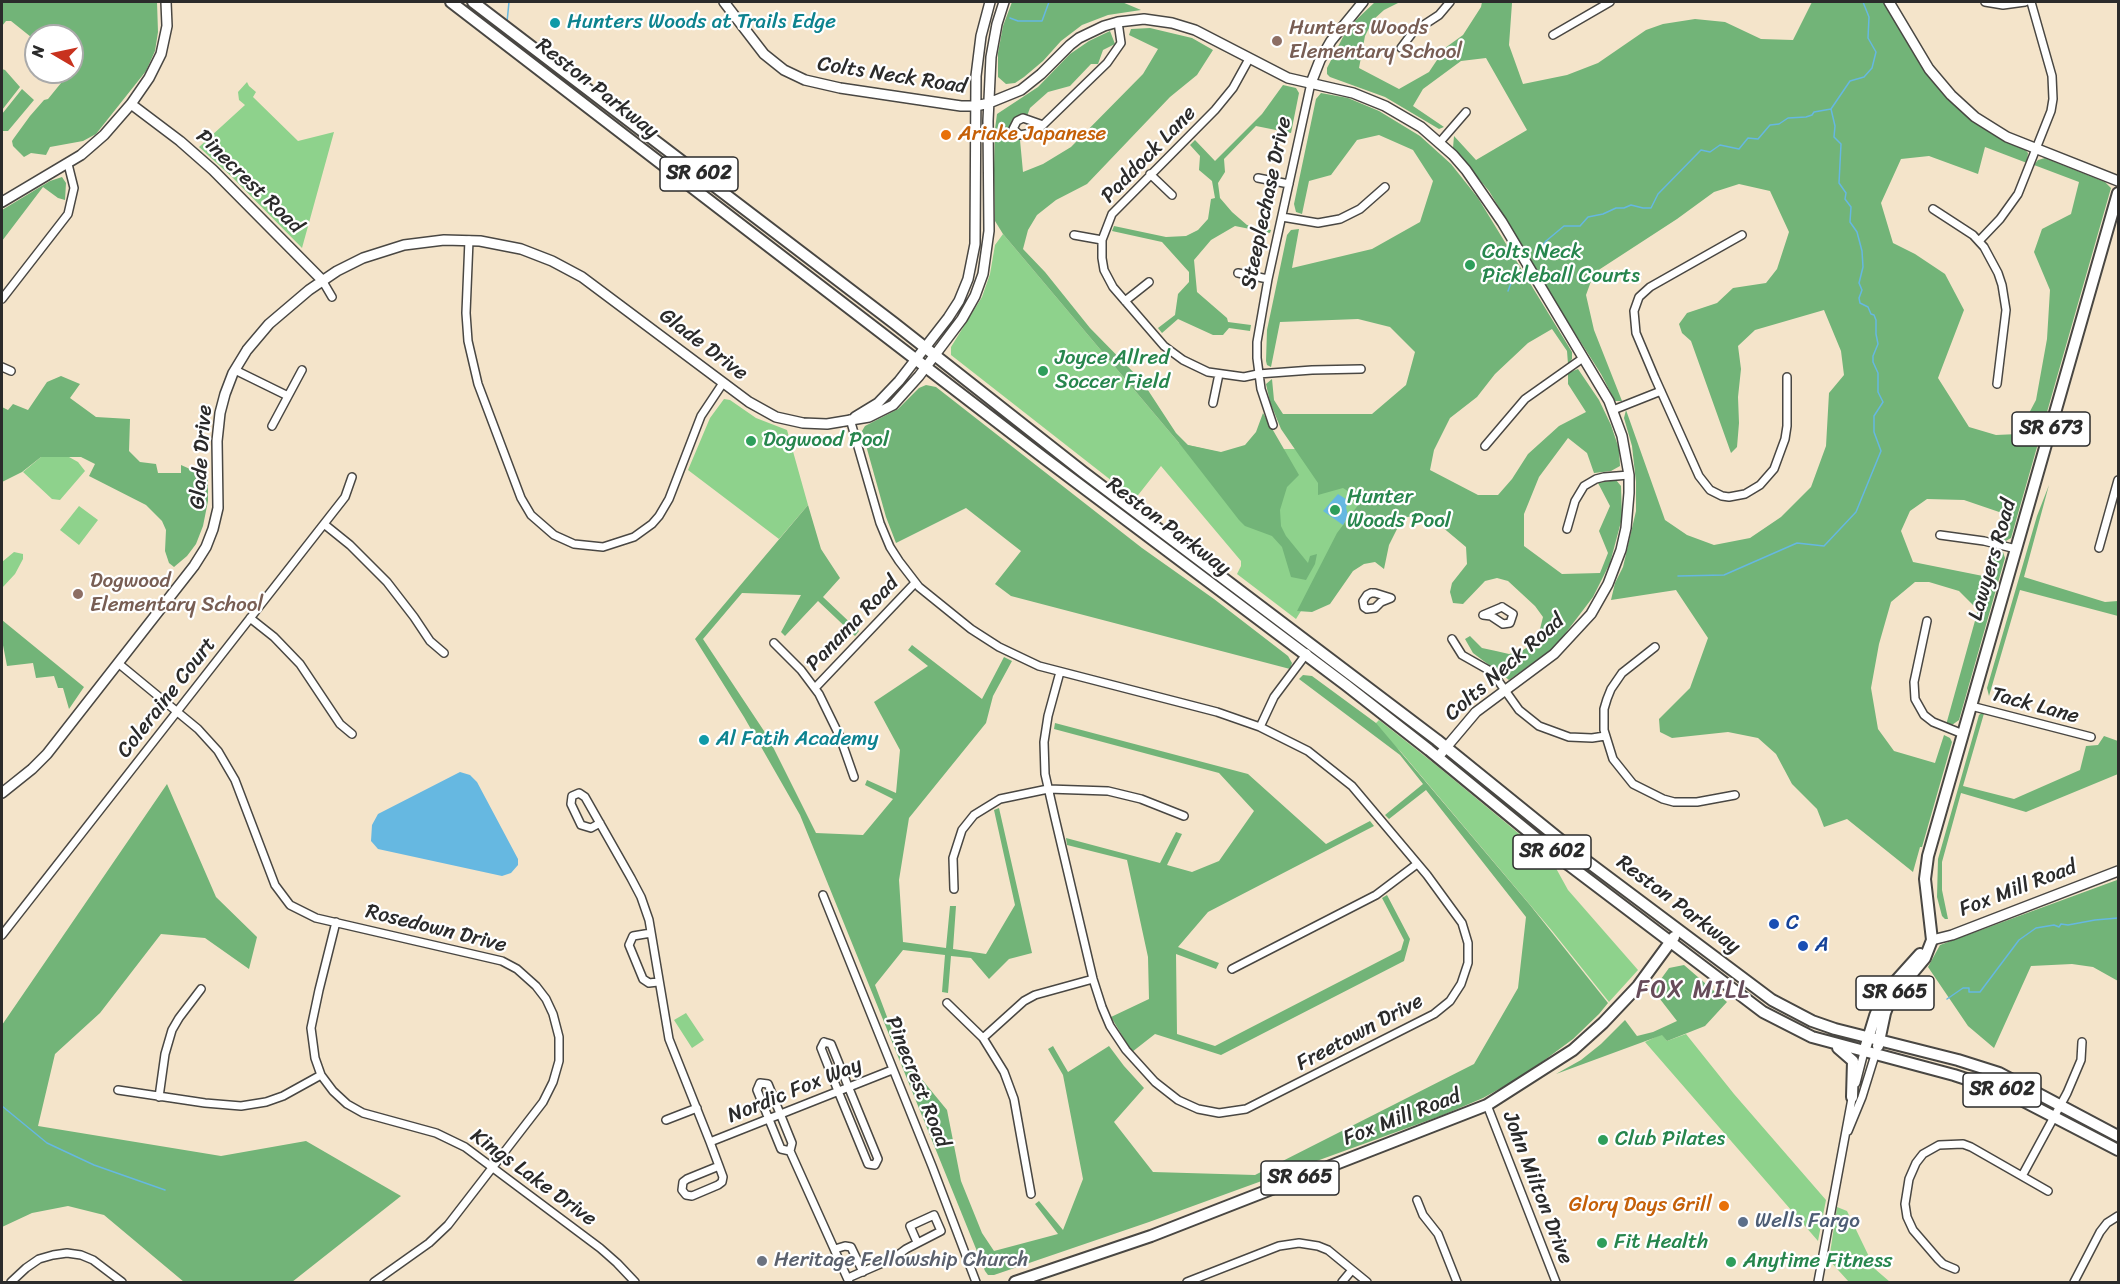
<!DOCTYPE html>
<html>
<head>
<meta charset="utf-8">
<style>
  body { margin:0 }
  #map { position:relative; width:2120px; height:1284px; overflow:hidden; background:#f4e4ca; font-family:Sriracha,sans-serif }
  canvas { display:block }
  .frame { position:absolute; inset:0; border:3px solid #2b2b2b; pointer-events:none }
  .north { position:absolute; left:24px; top:24px; width:60px; height:60px; box-sizing:border-box; background:#fff; border:2px solid #aaa; border-radius:50%; rotate:279deg; font-size:16px; font-weight:700; line-height:24px; text-align:center; color:#2b2b2b }
  .north::after { content:''; display:block; margin:auto; width:21px; height:27px; background:#c8321e; clip-path:polygon(50% 0,100% 100%,50% 72%,0 100%) }
</style>
</head>
<body>
<div id="map">
<canvas width="2120" height="1284"></canvas>
<div class="frame"></div>
<div class="north">N</div>
</div>
<script>
const context = document.querySelector('canvas').getContext('2d');
context.lineJoin = 'round';
function fill(path, color) { context.fillStyle = color; context.fill(path, 'evenodd'); }
const toPath = rows => new Path2D(rows.map(r => 'M' + r).join(''));
function trace(path, color, width, dash) { context.strokeStyle = color; context.lineWidth = width; context.lineCap = dash ? 'butt' : 'round'; context.setLineDash(dash || []); context.stroke(path); }
function label(font, color, halo, rows, align = 'center') {
  context.font = font + ' Sriracha,sans-serif'; context.lineWidth = 4.5; context.setLineDash([]); context.textBaseline = 'middle'; context.strokeStyle = halo; context.fillStyle = color; for (const [text, x, y, turn = 0] of rows) {
    context.save(); context.translate(x, y); context.rotate((+turn || 0) * Math.PI / 180); context.textAlign = isNaN(turn) ? turn : align; if (halo) context.strokeText(text, 0, 0); context.fillText(text, 0, 0); context.restore();
  }
}
fill(toPath([
  [247,82,249,86,256,92,253,97,298,141,334,132,302,248,232,177,199,147,245,105,239,100,238,92],
  [1003,234,1179,443,1240,457,1281,449,1298,449,1376,431,1360,516,1296,619,1237,574,1241,566,1241,561,1161,466,1135,499,951,355,951,347,982,297,990,274,995,245],
  [724,399,730,400,756,418,787,430,808,505,779,539,688,470,710,418],
  [41,457,69,457,78,462,85,471,60,500,52,499,23,472],
  [79,506,98,520,79,545,60,530],
  [14,552,23,554,23,559,15,574,2,588,2,562],
  [1379,720,1436,765,1552,861,1568,890,1638,970,1609,1002,1553,932,1401,752,1373,726],
  [686,1013,704,1040,692,1048,674,1020],
  [1662,1034,1667,1041,1686,1034,1734,1094,1826,1200,1818,1241,1645,1042],
  [1837,1207,1847,1211,1875,1269,1890,1282,1849,1282,1829,1260]
]), '#8ed28c');
fill(toPath([
  [2,2,157,2,158,32,155,51,146,71,96,134,83,141,50,147,46,155,31,153,24,157,13,146,12,141,14,138,30,116,44,100,48,99,70,72,72,72,72,36,36,36,36,41,11,21,6,21,2,26],
  [1012,2,1122,2,1141,10,1108,15,1082,25,1061,41,1043,61,1024,77,1015,83,1006,84,998,77,998,53,1003,26],
  [1375,2,1400,2,1384,10,1373,20,1365,36,1359,68,1399,89,1429,72,1445,48,1463,35,1481,7,1482,2,1514,2,1512,3,1509,45,1523,84,1567,75,1598,63,1646,30,1663,24,1695,19,1725,22,1761,39,1793,40,1812,2,1886,2,1921,63,1985,128,2009,142,2024,148,2028,153,2027,163,1985,147,1978,174,1929,156,1901,159,1881,203,1893,243,1915,254,1945,274,1964,310,1938,378,1969,427,1996,435,2018,434,2036,400,2047,339,2050,290,2034,252,2042,229,2071,214,2079,182,2034,165,2038,160,2045,158,2105,182,2111,188,2011,538,2004,542,1998,540,2005,514,1964,500,1927,499,1910,511,1901,531,1913,562,1988,577,1996,549,2003,552,2005,558,1959,720,1952,725,1946,725,1978,610,1959,591,1929,582,1915,582,1891,602,1879,644,1871,688,1878,729,1894,751,1935,763,1944,735,1950,738,1952,742,1922,847,1920,847,1913,872,1847,819,1824,827,1817,809,1792,784,1776,754,1758,738,1728,732,1672,738,1660,732,1659,719,1690,688,1708,638,1676,590,1611,600,1615,583,1623,567,1636,511,1636,482,1632,446,1624,418,1626,410,1665,520,1687,535,1714,545,1750,538,1781,517,1811,487,1826,446,1829,393,1844,375,1841,351,1824,310,1755,330,1738,346,1741,369,1738,397,1739,423,1737,447,1731,453,1691,341,1682,333,1679,324,1687,313,1717,303,1733,288,1766,283,1777,269,1789,232,1770,191,1739,184,1714,192,1677,219,1594,273,1586,295,1594,330,1622,401,1615,401,1601,374,1559,308,1489,191,1453,148,1454,136,1476,160,1527,130,1486,58,1461,61,1423,89,1413,106,1444,127,1439,129,1385,97,1330,77,1327,74,1327,68,1343,37,1356,20],
  [1150,28,1192,38,1213,50,1197,75,1170,97,1087,184,1056,200,1037,215,1028,230,1023,249,1045,272,1090,328,1142,381,1176,433,1188,445,1221,452,1245,445,1256,432,1263,413,1299,475,1287,487,1280,510,1281,526,1286,536,1308,563,1310,556,1317,554,1315,564,1306,580,1291,577,1282,547,1272,536,1245,526,1239,520,1179,443,1003,234,995,221,994,170,995,129,997,114,1038,87,1070,54,1089,41,1110,31,1115,44,1103,50,1098,64,1091,64,1070,86,1048,92,1030,108,1027,116,1018,117,1012,120,1010,129,1020,140,1023,172,1043,164,1071,147,1143,74,1158,49,1129,35,1131,29],
  [2,69,5,70,20,87,2,110],
  [1283,85,1296,88,1299,93,1291,133,1256,126,1224,159,1225,172,1218,183,1220,198,1232,212,1247,225,1271,230,1270,233,1235,226,1211,240,1194,260,1197,292,1227,318,1228,322,1251,325,1250,331,1229,328,1223,335,1213,335,1178,319,1162,333,1158,328,1175,315,1178,294,1189,282,1189,272,1162,242,1112,231,1114,226,1166,237,1186,236,1198,230,1208,219,1211,199,1215,198,1212,181,1199,170,1200,156,1190,145,1195,140,1215,161,1262,114],
  [22,89,34,100,8,131,3,131,2,128,2,114],
  [1321,93,1348,98,1379,111,1420,136,1451,164,1478,198,1572,352,1572,359,1568,364,1567,351,1552,329,1528,343,1495,374,1477,397,1450,418,1434,450,1430,470,1478,495,1498,495,1512,479,1528,454,1559,426,1586,412,1568,384,1568,373,1578,369,1599,400,1611,425,1619,449,1620,466,1611,471,1594,473,1587,453,1568,438,1539,477,1524,514,1524,546,1562,574,1600,573,1608,553,1599,531,1610,506,1598,483,1616,480,1621,486,1622,518,1610,563,1593,597,1555,647,1509,680,1473,653,1465,639,1470,636,1482,648,1496,651,1509,654,1520,652,1531,645,1539,633,1543,617,1535,606,1508,581,1497,578,1485,581,1463,604,1453,603,1450,592,1452,583,1467,564,1466,547,1441,526,1420,516,1407,517,1397,529,1389,545,1384,569,1375,562,1364,564,1353,571,1330,604,1312,612,1297,611,1337,533,1362,500,1343,488,1318,495,1318,483,1281,429,1270,402,1266,384,1272,379,1274,400,1283,414,1372,414,1406,385,1415,352,1390,327,1358,319,1280,322,1271,367,1267,365,1266,361,1267,330,1287,235,1291,230,1299,229,1292,268,1372,249,1420,222,1433,181,1413,150,1379,135,1357,140,1331,175,1309,181,1302,214,1296,212,1294,204,1316,99],
  [62,177,66,183,65,200,58,198,43,187,2,241,2,210,50,181],
  [61,376,80,384,70,398,96,417,130,419,129,451,140,462,156,464,158,473,181,473,181,465,208,477,208,501,203,526,196,544,187,556,174,567,169,563,165,551,166,530,162,521,146,505,89,476,95,464,81,457,41,457,22,472,2,482,2,407,8,410,13,404,28,410,47,382],
  [926,385,936,387,1142,548,1214,599,1288,656,1292,663,1290,669,1011,596,995,584,1021,551,966,508,896,543,886,517,862,431,865,426,898,409,919,388],
  [2049,485,2024,577,2105,602,2118,601,2118,616,2020,590,1989,696,1987,688,2037,516],
  [808,505,821,549,840,578,823,597,859,631,855,636,818,601,785,636,781,632,801,595,742,593,703,639,768,737,816,833,863,835,893,799,865,785,867,780,896,793,900,750,874,702,928,666,908,650,912,645,982,699,1004,657,1012,661,993,696,986,723,909,818,899,880,903,942,946,948,950,906,956,906,953,949,986,954,1015,905,994,810,999,808,1032,953,1009,959,989,979,971,958,951,956,948,993,942,992,945,955,903,950,875,985,901,1054,947,1110,961,1181,982,1233,994,1251,1058,1234,1035,1204,1039,1201,1063,1230,1083,1179,1063,1075,1048,1049,1053,1046,1068,1072,1109,1046,1124,1066,1144,1088,1114,1122,1153,1172,1255,1175,1474,1064,1518,988,1526,917,1426,790,1389,819,1385,815,1423,784,1400,755,1299,679,1303,675,1312,676,1376,723,1530,905,1608,1003,1599,1014,1573,1039,1546,1059,1519,1078,1483,1098,1443,1115,1149,1222,994,1275,988,1275,985,1271,800,815,744,717,695,639],
  [2,620,84,687,69,709,63,688,58,688,54,676,36,678,33,663,7,666,2,640],
  [1985,710,1963,786,2014,799,2080,770,2086,746,2098,745,2104,736,2118,741,2118,774,2026,812,1961,793,1942,862,1942,890,1948,919,1945,919,1942,916,1937,897,1938,859,1979,715],
  [1055,723,1248,774,1326,844,1370,821,1374,826,1208,912,1178,947,1219,963,1216,969,1176,954,1177,1034,1215,1046,1401,950,1404,940,1382,898,1387,895,1410,939,1404,961,1221,1055,1155,1034,1132,1052,1111,1017,1149,999,1148,957,1127,860,1067,845,1066,838,1160,863,1176,832,1182,834,1167,865,1192,872,1219,861,1254,811,1219,773,1054,729],
  [167,784,216,897,257,937,249,969,205,938,161,934,100,1013,55,1054,38,1126,221,1156,306,1141,401,1196,292,1282,184,1282,104,1215,68,1206,32,1213,2,1227,2,1025],
  [2117,880,2118,885,2118,981,2093,967,2072,964,2031,966,1994,1048,1968,1026,1928,967,1940,945],
  [1684,965,1727,1002,1705,1026,1667,1041,1662,1035,1556,1074,1581,1060,1601,1044,1625,1020,1637,1036,1653,1032,1677,1021,1653,990,1669,968]
]), '#72b478');
fill(toPath([
  [1338,494,1349,501,1346,507,1348,516,1343,525,1323,511],
  [460,772,470,775,477,782,518,859,518,865,511,873,502,876,378,849,371,841,372,825,378,814]
]), '#66b8e1');
trace(toPath([
  [1010,18,1018,21,1042,21,1049,2],
  [507,22,509,2],
  [1534,257,1546,241,1564,226,1580,226,1588,217,1603,214,1616,208,1624,208,1631,205,1643,208,1651,208,1658,194,1701,150,1710,152,1720,145,1739,149,1748,138,1758,139,1770,125,1779,124,1788,118,1806,117,1812,115,1814,112,1831,109],
  [1508,291,1511,283,1520,276],
  [1678,576,1724,575,1797,543,1824,546,1856,512,1881,451,1874,432,1874,416,1883,402,1878,392,1878,373,1873,362,1873,356,1878,344,1876,334,1876,320,1874,315,1871,314,1868,307,1860,303,1859,298,1862,290,1859,283,1863,267,1862,251,1857,232,1850,222,1851,207,1845,199,1846,193,1839,183,1841,144,1834,137,1835,126,1831,109,1850,81,1864,77,1872,68,1876,52,1868,38,1869,17,1863,2],
  [1947,999,1963,988,1969,988,1969,992,1980,992,2019,940,2036,928,2054,925,2059,927,2061,924,2068,925,2095,920,2118,918],
  [2,1106,47,1143,94,1165,165,1190]
]), '#66b8e1', 1.5);
const street = toPath([
  [1985,2,2003,5,2025,2],
  [1553,35,1610,2],
  [1401,48,1413,32,1439,15,1450,2],
  [1249,59,1233,88,1215,110,1112,214,1102,240,1102,258,1104,270,1113,287,1164,346,1183,360,1208,372,1244,377,1258,374,1312,370,1361,369],
  [1043,125,1023,118,1017,121,1013,129,1020,135,1031,133,1043,125,1107,63,1121,43,1118,22],
  [1440,142,1466,112],
  [1150,174,1172,195],
  [1258,178,1289,184],
  [1933,209,1973,235,1984,247,1998,273,2002,285,2006,310,1997,384],
  [1282,217,1318,223,1340,219,1360,209,1385,187],
  [1074,235,1102,240],
  [1742,235,1650,287,1639,297,1634,311,1636,333,1655,378,1699,476,1710,490,1722,496,1729,497,1745,494,1760,485,1774,469,1785,439,1787,426,1787,377],
  [469,240,466,313,468,341,478,384,521,498,531,515,554,535,574,544,603,547,634,537,652,524,659,516,669,499,701,416,723,383],
  [1979,241,2000,219,2018,194,2051,111,2053,99,2052,76,2031,2],
  [1238,273,1268,279],
  [322,280,332,297],
  [2,299,68,214,74,188,68,164],
  [1125,301,1149,282],
  [2,367,11,371],
  [235,370,288,396],
  [1213,403,1219,374],
  [1613,410,1661,391],
  [850,419,880,523,890,547,899,561,919,587,971,629,999,647,1039,666,1217,712,1260,727,1308,751,1352,786,1427,875,1462,923,1468,943,1468,963,1461,984,1450,1001,1434,1014,1246,1109,1219,1113,1198,1109,1178,1100,1155,1082,1126,1050,1110,1026,1102,1007,1093,979,1055,818,1045,774,1044,742,1048,716,1060,672],
  [1273,425,1261,389,1257,358,1257,342,1268,279,1311,83],
  [272,426,302,370],
  [1485,446,1525,399,1583,358],
  [324,524,350,545,387,582,414,617,430,641,444,653],
  [1567,529,1575,501,1584,486,1596,479,1604,477,1629,475],
  [1940,535,1984,541,2016,549],
  [2099,548,2118,480],
  [1371,593,1375,593,1391,598,1381,602,1375,608,1367,609,1364,607,1363,601,1367,595,1371,593],
  [1502,607,1513,614,1510,623,1503,624,1491,616,1483,615,1502,607],
  [250,618,274,637,300,664,340,724,352,734],
  [1927,621,1914,682,1915,699,1924,715,1933,722,1963,734],
  [1452,639,1462,655,1492,672,1519,710,1539,726,1569,737,1592,738,1605,736],
  [774,643,801,670,819,694,840,737,854,777],
  [1655,647,1622,673,1611,689,1607,699,1604,709,1604,730,1613,759,1633,784,1663,799,1674,802,1697,802,1735,795],
  [118,663,198,729,218,751,235,780,275,885,290,905,316,918,502,961,517,969,536,986,546,999,553,1014,559,1037,559,1061,553,1082,543,1102,448,1225,429,1243,374,1282],
  [815,688,915,583],
  [1971,706,2091,737],
  [1260,727,1274,697,1307,653],
  [600,823,591,828,581,825,571,804,572,796,579,793,585,797,631,878,641,897,649,920,669,1039,710,1142,719,1166,723,1177,722,1182,718,1185,692,1196,686,1195,682,1190,683,1182,687,1179,719,1166],
  [954,889,953,858,962,830,974,815,1000,799,1048,789,1108,791,1141,799,1184,816],
  [823,895,932,1166,976,1282],
  [336,922,319,990,311,1028,315,1058,321,1075,333,1091,347,1104,363,1113,436,1133,465,1147,600,1248,617,1263,635,1282],
  [651,933,633,936,629,945,643,979,649,983,658,982],
  [2,935,345,497,352,477],
  [1232,969,1376,895,1417,864],
  [947,1003,983,1038,1004,1072,1014,1099,1031,1194],
  [983,1038,1024,1001,1035,995,1093,979],
  [824,1042,831,1044,848,1086,878,1159,875,1165,868,1164,838,1091,821,1048,824,1042],
  [1856,1083,1864,1052],
  [118,1090,205,1103,241,1106,266,1102,283,1096,321,1075],
  [159,1097,165,1054,172,1030,179,1018,201,989],
  [1487,1105,1556,1282],
  [666,1120,697,1108],
  [1848,1131,1862,1097,1875,1055],
  [710,1142,892,1070],
  [790,1151,781,1149,757,1090,760,1083,768,1084,792,1143,790,1151,849,1282],
  [2022,1176,2067,1093,2081,1060,2082,1042],
  [1417,1200,1423,1215,1438,1234,1457,1282],
  [835,1249,845,1246,851,1247,863,1272],
  [1955,1269,1943,1264,1938,1259,1913,1230,1907,1217,1905,1204,1909,1179,1916,1163,1923,1154,1939,1145,1963,1144,1971,1147,2048,1191],
  [848,1278,894,1258,906,1249,941,1231,934,1215,910,1226,917,1242],
  [11,1282,26,1268,39,1259,53,1255,67,1253,81,1255,93,1260,122,1282],
  [1187,1282,1279,1246,1299,1243,1318,1246,1328,1250,1367,1282],
  [1342,1282,1352,1270],
  [1818,1282,1853,1093],
  [2074,1282,2100,1232,2107,1223,2118,1216]
]);
const secondary = toPath([
  [724,2,764,54,784,70,805,80,840,88,961,106,976,106,989,103,1021,90,1041,74,1070,45,1079,38,1104,26,1118,22,1144,19,1172,23,1195,30,1288,78,1353,93,1385,106,1421,127,1453,155,1466,170,1502,222,1609,401,1622,436,1629,475,1629,493,1626,528,1621,550,1608,584,1591,614,1554,654,1476,712,1438,757],
  [1889,2,1929,69,1951,95,1975,117,2007,137,2118,181],
  [1311,83,1320,60,1331,41,1363,2],
  [131,104,180,141,213,170,322,280],
  [2,202,81,155,104,135,131,104,149,78,161,54,167,26,166,2],
  [855,417,878,403,899,381,948,318,959,301,968,279,975,244,976,76,981,36,990,2],
  [2,793,32,769,47,754,194,566,206,547,213,529,218,508,217,441,220,413,225,394,233,373,247,350,269,324,309,290,337,271,363,258,404,245,444,240,480,241,521,249,552,261,582,277,749,402,776,417,803,423,827,424,869,417,893,405,919,376,962,319,975,296,983,274,989,231,988,121,991,57,997,24,1004,2],
  [1932,940,1952,935,2118,871]
]);
const primary = toPath([
  [451,2,1044,458,1346,685,1429,750,1569,865,1763,1012,1812,1037,1954,1075,2006,1092,2118,1150],
  [473,2,894,323,1083,472,1437,740,1584,859,1772,1000,1812,1021,1835,1029,1958,1060,1999,1073,2118,1136],
  [1878,1046,1885,1013,1890,1000,1925,958,1932,940,1925,879,1928,856,2118,193],
  [1838,1048,1853,1061,1852,1097],
  [1864,1052,1875,1016,1884,994,1920,954],
  [1015,1282,1151,1236,1487,1105,1573,1050,1603,1023,1638,986,1674,937]
]);
trace(street, '#494743', 10);
trace(secondary, '#494743', 12);
trace(primary, '#494743', 14);
trace(street, '#fff', 7);
trace(secondary, '#fff', 9);
trace(primary, '#fff', 10);
for (const [x, y, r, color] of [
  [555,23,6,"#0f9aa8"],
  [1277,41,6,"#8d6e63"],
  [946,135,6,"#e8710a"],
  [1470,265,6,"#2e9e5b"],
  [1043,371,6,"#2e9e5b"],
  [751,441,6,"#2e9e5b"],
  [1335,510,6,"#2e9e5b"],
  [78,594,6,"#8d6e63"],
  [704,740,6,"#0f9aa8"],
  [1774,924,6,"#1a4fb4"],
  [1803,946,6,"#1a4fb4"],
  [1603,1140,6,"#2e9e5b"],
  [1724,1206,6,"#e8710a"],
  [1743,1222,6,"#5c6f8a"],
  [1602,1243,6,"#2e9e5b"],
  [762,1261,6,"#6b7280"],
  [1731,1262,6,"#2e9e5b"]
]) { const dot = new Path2D(); dot.arc(x, y, r, 0, 2 * Math.PI); context.fillStyle = color; context.fill(dot); trace(dot, '#fff', 2); }
for (const [x, y, w] of [
  [699,174,78],
  [2051,429,78],
  [1552,852,78],
  [1895,993,78],
  [2002,1090,78],
  [1300,1178,78]
]) { const box = new Path2D(); box.roundRect(x - w / 2, y - 17, w, 34, 4.5); context.fillStyle = '#fff'; context.fill(box); trace(box, '#2b2b2b', 1.5); }
label('bold 20px', '#2b2b2b', null, [
  ["SR 602",699,174],
  ["SR 673",2051,429],
  ["SR 602",1552,852],
  ["SR 665",1895,993],
  ["SR 602",2002,1090],
  ["SR 665",1300,1178]
]);
label('21px', '#0d838f', '#fff', [
  ["Hunters Woods at Trails Edge",567,23],
  ["Al Fatih Academy",716,740]
], 'left');
label('21px', '#785e54', '#fff', [
  ["Hunters Woods",1289,29],
  ["Elementary School",1289,53],
  ["Dogwood",90,582],
  ["Elementary School",90,606]
], 'left');
label('21px', '#2b2b2b', '#fff', [
  ["Colts Neck Road",892,76,9],
  ["Reston Parkway",597,89,38],
  ["Paddock Lane",1149,155,-46],
  ["Pinecrest Road",249,182,44],
  ["Steeplechase Drive",1267,203,-78],
  ["Glade Drive",703,345,37],
  ["Glade Drive",202,457,-86],
  ["Reston Parkway",1168,527,37],
  ["Lawyers Road",1993,560,-74],
  ["Panama Road",853,624,-46],
  ["Colts Neck Road",1505,668,-41],
  ["Coleraine Court",167,698,-52],
  ["Tack Lane",2035,706,15],
  ["Fox Mill Road",2018,889,-21],
  ["Reston Parkway",1678,905,37],
  ["Rosedown Drive",436,929,14],
  ["Freetown Drive",1360,1033,-28],
  ["Pinecrest Road",917,1082,68],
  ["Nordic Fox Way",795,1091,-22],
  ["Fox Mill Road",1402,1118,-21],
  ["Kings Lake Drive",533,1178,36],
  ["John Milton Drive",1537,1188,69]
]);
label('21px', '#c56008', '#fff', [
  ["Ariake Japanese",958,135],
  ["Glory Days Grill",1712,1206,"right"]
], 'left');
label('21px', '#27864d', '#fff', [
  ["Colts Neck",1482,253],
  ["Pickleball Courts",1482,277],
  ["Joyce Allred",1055,359],
  ["Soccer Field",1055,383],
  ["Dogwood Pool",763,441],
  ["Hunter",1347,498],
  ["Woods Pool",1347,522],
  ["Club Pilates",1615,1140],
  ["Fit Health",1614,1243],
  ["Anytime Fitness",1743,1262]
], 'left');
label('21px', '#164399', '#fff', [
  ["C",1786,924],
  ["A",1815,946]
], 'left');
label('21px', '#4e5e75', '#fff', [
  ["Wells Fargo",1755,1222]
], 'left');
label('21px', '#5b616d', '#fff', [
  ["Heritage Fellowship Church",774,1261]
], 'left');
context.letterSpacing = '1.5px';
label('24px', '#674c5a', '#fff', [
  ["FOX MILL",1693,991]
]);
context.letterSpacing = '0px';
</script>
</body>
</html>
